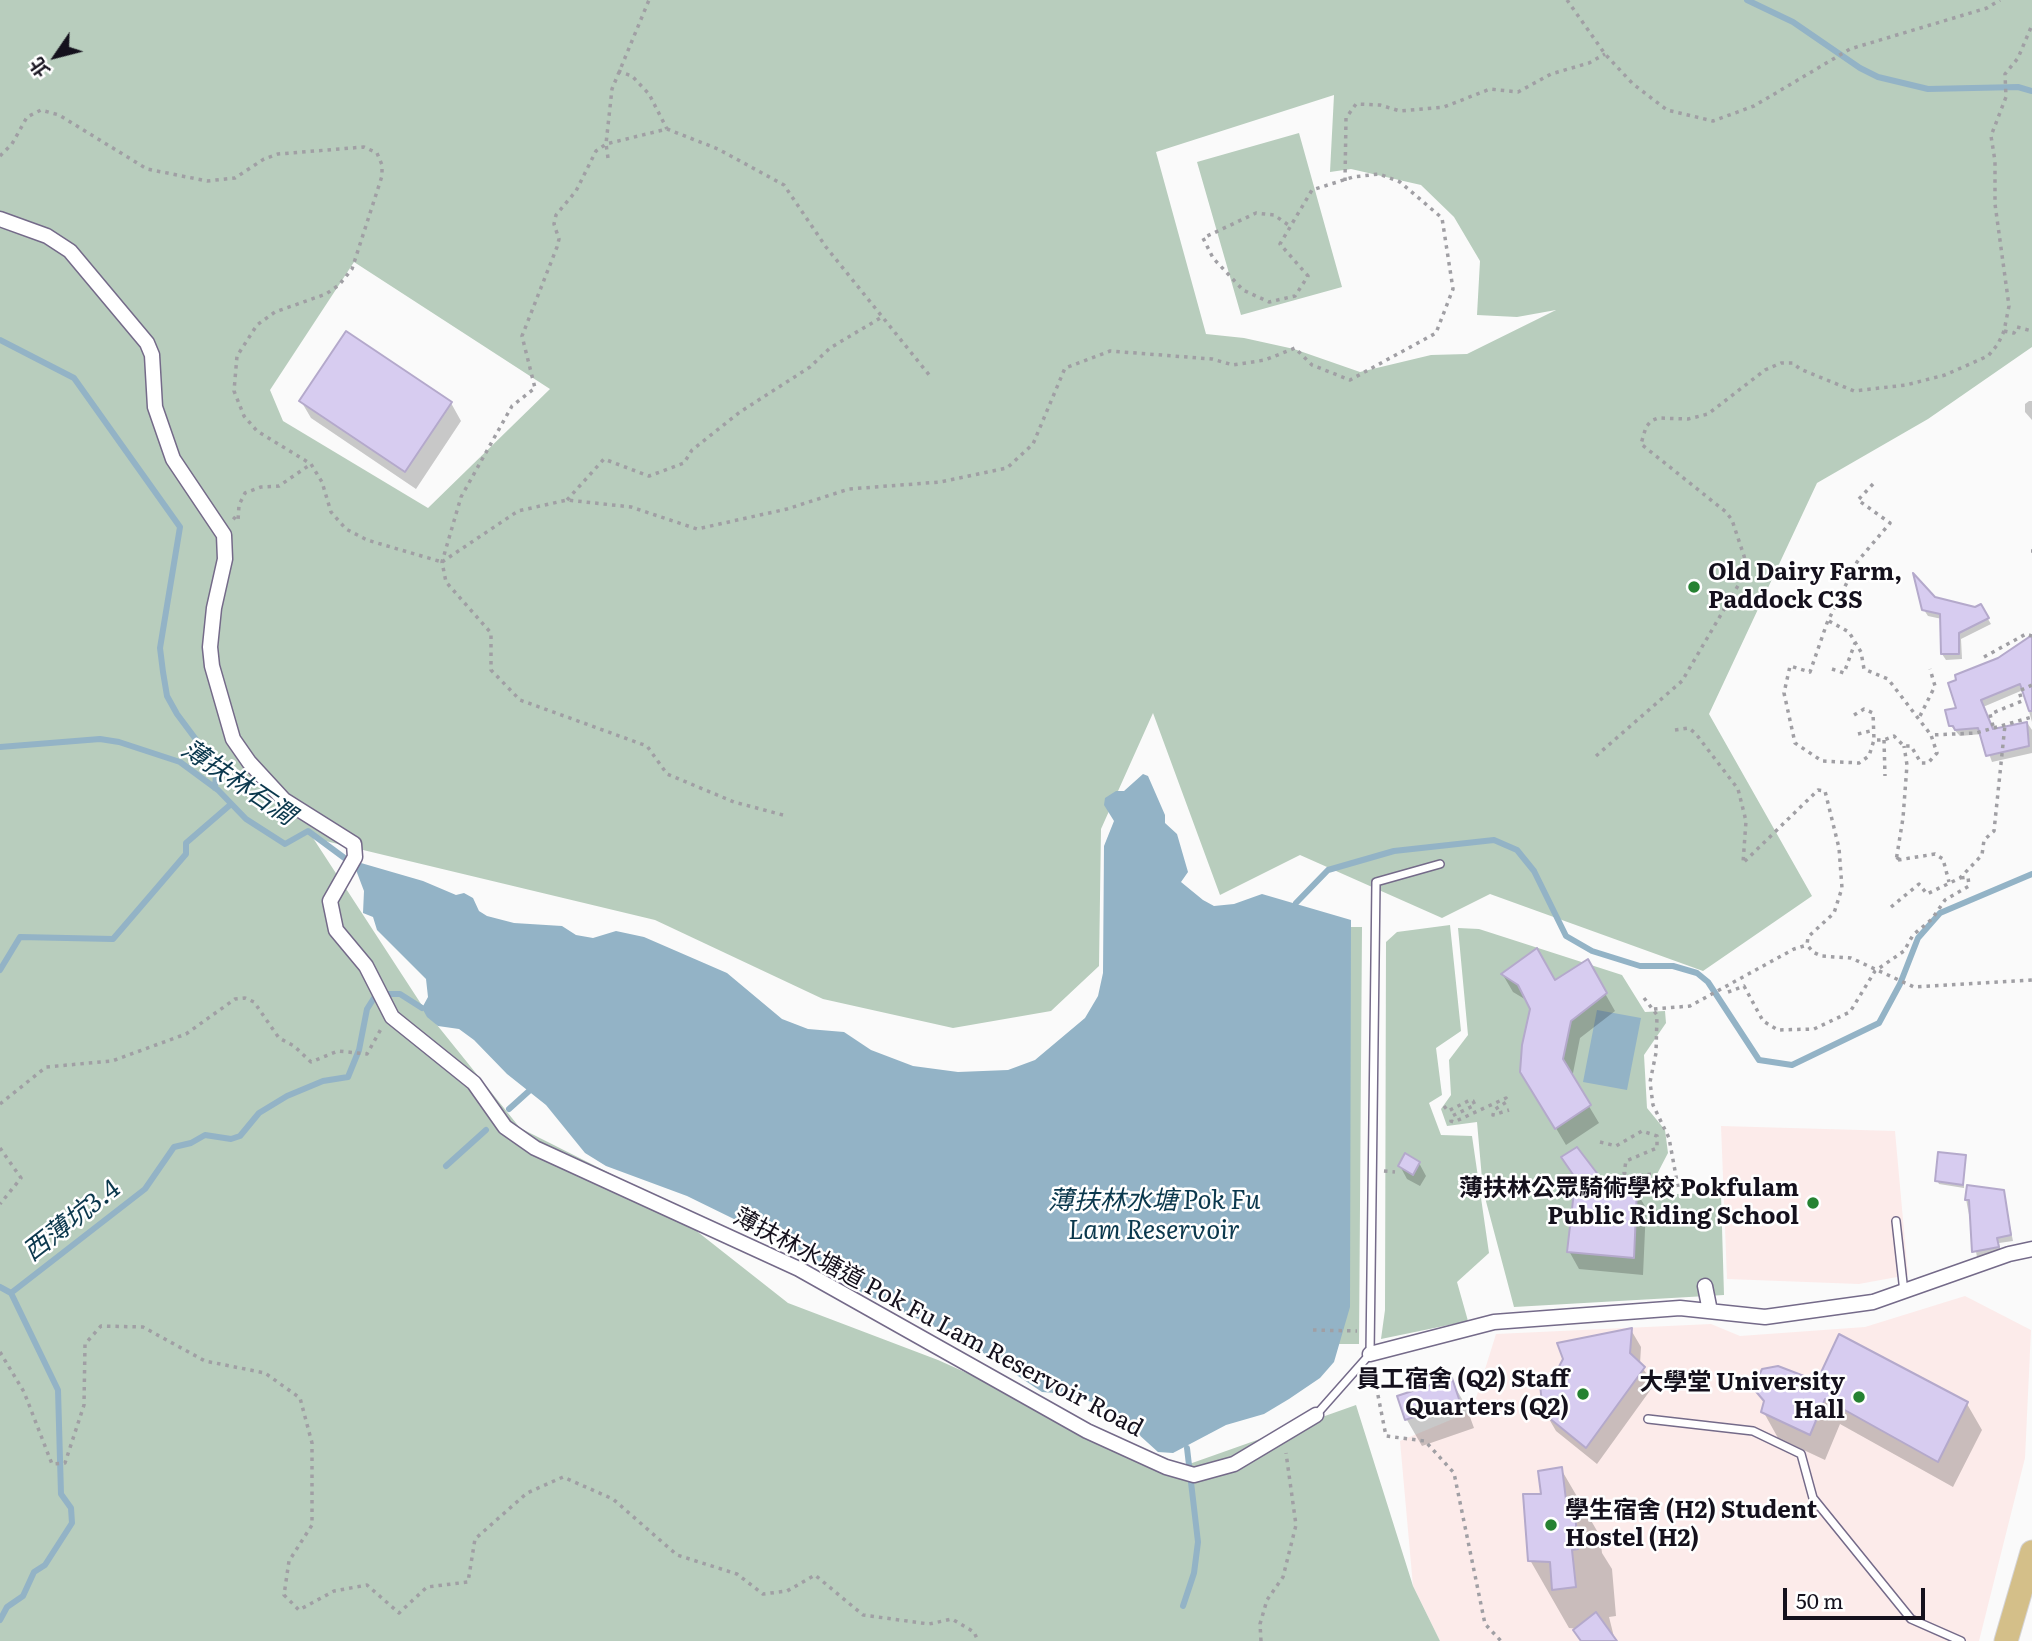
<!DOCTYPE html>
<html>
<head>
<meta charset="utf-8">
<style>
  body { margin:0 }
  #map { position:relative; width:2032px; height:1641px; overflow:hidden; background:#fafafa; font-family:Literata,"Noto Sans TC",serif }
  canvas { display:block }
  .north { position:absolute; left:21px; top:21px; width:70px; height:70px; -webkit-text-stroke:5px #fff; paint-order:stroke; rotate:235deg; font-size:19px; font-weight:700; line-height:28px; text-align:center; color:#15111d }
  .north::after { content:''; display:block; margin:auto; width:24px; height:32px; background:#15111d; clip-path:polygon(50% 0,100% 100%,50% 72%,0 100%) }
  .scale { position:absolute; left:1783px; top:1588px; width:142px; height:32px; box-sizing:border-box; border:4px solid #15111d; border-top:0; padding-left:9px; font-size:21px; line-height:24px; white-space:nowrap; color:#15111d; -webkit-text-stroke:5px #fff; paint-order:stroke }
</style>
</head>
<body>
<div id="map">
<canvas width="2032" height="1641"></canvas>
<div class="north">北</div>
<div class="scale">50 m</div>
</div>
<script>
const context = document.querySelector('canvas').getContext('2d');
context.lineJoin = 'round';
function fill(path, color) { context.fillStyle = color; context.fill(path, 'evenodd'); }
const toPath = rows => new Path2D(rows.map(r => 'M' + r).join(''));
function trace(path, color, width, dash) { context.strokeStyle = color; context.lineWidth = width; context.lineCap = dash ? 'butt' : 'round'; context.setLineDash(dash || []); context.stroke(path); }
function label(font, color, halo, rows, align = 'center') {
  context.font = font + ' Literata,"Noto Sans TC",serif'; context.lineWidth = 5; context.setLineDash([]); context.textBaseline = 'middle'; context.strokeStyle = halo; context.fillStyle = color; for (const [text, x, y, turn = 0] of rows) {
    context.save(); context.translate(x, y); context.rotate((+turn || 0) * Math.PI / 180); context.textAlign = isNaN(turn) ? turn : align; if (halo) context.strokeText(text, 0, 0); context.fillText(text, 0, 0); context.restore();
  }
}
fill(toPath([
  [1721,1126,1895,1131,1908,1275,1859,1284,1727,1279],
  [1965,1296,2031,1330,2025,1458,1979,1641,1440,1641,1413,1586,1400,1441,1472,1411,1496,1334,1711,1324,1740,1336,1865,1327]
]), '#fcebea');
fill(toPath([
  [0,0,2032,0,2032,347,1928,419,1817,483,1709,714,1812,896,1703,971,1490,894,1442,918,1300,855,1220,895,1153,713,1101,829,1099,966,1051,1011,953,1028,823,999,655,920,313,838,425,1010,520,1128,647,1192,788,1303,938,1360,1178,1468,1356,1405,1413,1586,1440,1641,0,1641],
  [1334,95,1330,172,1351,169,1421,185,1454,217,1480,261,1477,315,1517,317,1556,310,1467,354,1431,355,1360,372,1294,349,1244,338,1206,334,1156,152],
  [354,262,550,389,428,508,283,421,270,390],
  [1299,133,1342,287,1241,315,1197,162],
  [1450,925,1461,1031,1436,1048,1442,1095,1429,1103,1441,1135,1472,1136,1489,1253,1457,1282,1468,1321,1381,1339,1385,1310,1386,942,1397,932],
  [1343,927,1362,927,1359,1344,1339,1344],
  [1458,928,1479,929,1622,975,1645,1012,1665,1011,1666,1023,1644,1055,1647,1108,1665,1130,1668,1153,1655,1178,1676,1194,1721,1193,1724,1295,1514,1307,1483,1190,1477,1122,1447,1126,1441,1109,1451,1095,1449,1060,1468,1035]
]), '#b8cdbd');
fill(toPath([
  [1143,774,1148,776,1165,815,1165,823,1177,834,1188,872,1181,882,1203,900,1214,906,1234,904,1262,894,1351,920,1350,1307,1334,1362,1320,1378,1289,1399,1264,1414,1226,1425,1173,1453,1158,1452,1126,1423,1097,1404,1069,1394,1042,1392,967,1342,861,1292,789,1246,687,1196,606,1166,585,1153,546,1105,507,1074,474,1040,459,1029,438,1026,427,1017,422,1008,428,997,426,979,377,930,373,917,363,913,364,891,356,870,361,863,423,881,456,895,464,893,473,898,479,911,487,916,514,923,562,926,576,935,593,938,616,931,644,937,727,973,782,1019,808,1029,844,1032,871,1050,913,1066,958,1072,1008,1070,1035,1060,1085,1018,1098,996,1103,973,1104,846,1114,821,1104,805,1105,798,1116,791,1124,791],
  [1597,1010,1641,1018,1627,1090,1583,1082]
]), '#93b3c6');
fill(toPath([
  [301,401,451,403,461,421,416,489,311,418],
  [2029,401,2032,401,2032,420,2025,412,2025,404],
  [1934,599,1975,609,1980,606,1991,624,1961,639,1962,659,1946,660,1942,654,1942,619,1928,616,1924,610],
  [2032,637,2032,722,2023,690,1983,707,1993,731,2028,724,2032,730,2032,753,1992,762,1982,734,1960,736,1950,725,1959,709,1999,660],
  [1587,962,1615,1011,1580,1038,1572,1078,1599,1123,1566,1145,1522,1071,1532,1009,1528,1001,1513,992,1503,975,1555,983],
  [1964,1157,1964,1188,1939,1184,1937,1180],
  [1419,1163,1426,1176,1420,1186,1407,1179,1400,1166],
  [1602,1182,1619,1190,1636,1191,1646,1208,1643,1275,1579,1269,1569,1251],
  [2003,1191,2013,1241,1999,1243,2001,1253,1977,1257,1966,1199],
  [1631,1330,1641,1347,1640,1364,1654,1385,1597,1464,1556,1431,1545,1412,1556,1375],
  [1451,1380,1466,1406,1474,1428,1422,1446,1407,1420,1399,1398],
  [1817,1383,1967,1404,1982,1430,1953,1487,1840,1424,1825,1460,1778,1438,1763,1411,1765,1404,1755,1388],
  [1561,1469,1600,1536,1602,1553,1612,1569,1616,1616,1609,1617,1615,1641,1582,1641,1578,1629,1569,1628,1530,1560,1543,1495]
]), '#0003');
trace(toPath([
  [1747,0,1793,22,1860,68,1878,77,1928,89,2018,87,2032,91],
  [0,340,74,378,180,527,160,648,163,672,167,696,177,714,212,761,216,774,215,788],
  [0,747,100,739,119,742,180,762,218,790,246,819,285,844,308,831,358,868],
  [1296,903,1328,870,1394,851,1494,840,1517,850,1534,871,1566,936,1592,951,1640,966,1673,966,1697,973,1708,982,1759,1060,1792,1065,1879,1023,1900,984,1918,938,1940,913,2032,874],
  [0,970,20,937,113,939,186,854,186,843,230,805],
  [509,1109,529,1091],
  [446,1166,486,1130],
  [0,1287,11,1293],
  [1183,1606,1194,1573,1198,1542,1187,1448],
  [0,1620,7,1607,23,1596,34,1572,45,1565,72,1523,71,1508,61,1494,58,1390,11,1293,145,1189,174,1147,191,1143,205,1135,231,1139,240,1136,259,1113,287,1096,323,1081,348,1077,359,1050,367,1009,374,998,386,994,400,994,422,1008]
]), '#93b3c6', 6);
const building = toPath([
  [346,331,452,402,405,472,299,401,346,331],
  [1913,573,1935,597,1975,607,1981,604,1989,618,1959,633,1959,654,1941,654,1940,614,1922,610,1913,573],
  [2032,635,2032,711,2029,711,2020,684,1981,700,1993,729,2027,722,2029,746,1986,756,1978,728,1955,730,1953,726,1949,726,1945,710,1956,708,1948,683,1956,680,1955,675,1998,658,2032,635],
  [1537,948,1555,980,1588,959,1607,993,1571,1021,1563,1059,1591,1105,1555,1129,1520,1072,1522,1045,1530,1009,1518,985,1501,974,1537,948],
  [1577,1147,1603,1181,1619,1189,1637,1189,1634,1258,1567,1252,1575,1183,1574,1176,1561,1157,1577,1147],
  [1938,1152,1966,1155,1963,1185,1935,1181,1938,1152],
  [1405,1153,1420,1162,1413,1175,1398,1166,1405,1153],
  [1967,1185,2004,1190,2011,1235,1997,1238,1999,1247,1972,1252,1969,1200,1965,1200,1967,1185],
  [1632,1328,1630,1353,1645,1367,1586,1448,1543,1413,1539,1375,1555,1374,1563,1359,1557,1343,1632,1328],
  [1839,1334,1968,1402,1938,1462,1825,1399,1810,1435,1761,1412,1764,1401,1753,1388,1762,1369,1778,1366,1817,1381,1839,1334],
  [1452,1378,1460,1402,1405,1420,1397,1396,1452,1378],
  [1562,1467,1566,1500,1574,1500,1578,1549,1572,1550,1576,1587,1552,1590,1550,1562,1528,1561,1523,1494,1541,1494,1538,1471,1562,1467],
  [1596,1612,1617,1641,1581,1641,1573,1630,1596,1612]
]);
fill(building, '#d7ccf0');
trace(building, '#b4a9cb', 2);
const lane = toPath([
  [1896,1221,1904,1292],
  [1316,1415,1370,1354,1376,882,1440,864],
  [1648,1419,1753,1431,1801,1454,1813,1498,1911,1619,1961,1641]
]);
const street = toPath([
  [0,219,47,236,70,251,147,343,152,355,155,407,173,459,224,535,225,559,214,608,210,647,212,666,233,739,249,762,284,800,354,844,355,857,330,901,336,930,366,966,392,1017,474,1083,505,1127,535,1148,799,1269,1087,1431,1166,1467,1194,1475,1234,1464,1316,1415],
  [1705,1286,1710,1311],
  [1370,1354,1494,1322,1680,1308,1765,1317,1873,1302,2009,1254,2032,1249]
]);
const primary = toPath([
  [2006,1641,2032,1552]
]);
trace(lane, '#746a89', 10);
trace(street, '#746a89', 17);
trace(primary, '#d5d4d6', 25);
trace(toPath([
  [1567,0,1605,54,1633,84,1667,110,1713,121,1754,106,1850,49,1987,8,2000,0],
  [618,71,632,76,649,94,667,129],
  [0,156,12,144,27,117,41,110,59,115,147,169,207,181,235,178,264,159,278,154,364,147,377,153,382,165,382,176,352,269,339,285,326,294,275,312,257,325,237,356,234,391,244,416,257,431,311,464,322,482,331,512,346,529,367,540,442,562],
  [608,158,606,144,612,89,649,0],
  [1345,181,1346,118,1356,104,1380,105,1400,111,1444,107,1490,89,1518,92,1551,74,1589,63,1605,54],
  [2004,331,2014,333,2017,327,2032,331],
  [1873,484,1858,500,1890,523,1857,562,1827,623,1810,672,1790,666,1784,693,1795,743,1822,761,1859,763,1869,756,1874,740,1884,740,1894,736,1904,746,1911,746,1921,763,1928,763,1937,753,1931,735,1976,733,2032,717],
  [567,500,604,459,649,476,684,463,692,450,740,412,810,367,830,348,882,317],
  [233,517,238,521,239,505,245,493,261,487,279,486,311,464],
  [2031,551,2032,551],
  [442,562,518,511,567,500,631,507,697,529,787,509,849,489,940,482,1007,468,1033,444,1065,368,1110,351,1212,359,1233,365,1265,360,1295,348,1312,365,1350,380,1436,333,1453,289,1442,218,1400,182,1379,174,1353,177,1312,190,1280,244,1308,276,1295,296,1269,302,1243,290,1213,258,1203,238,1256,213,1274,215,1290,226],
  [1829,621,1849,632,1861,652,1864,669,1888,679,1931,735],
  [1984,657,2026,634,2032,636],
  [1832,669,1844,673,1855,643],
  [1854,715,1864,709,1873,713,1874,740],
  [1920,716,1935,686,1930,669],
  [1993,726,1990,714,2022,701,2019,691,2032,685],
  [1675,730,1689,728,1696,734,1738,789,1746,821,1743,863,1818,790,1825,791,1839,848,1842,888,1834,913,1808,937,1807,945,1813,952,1821,956,1851,958,1914,987,2032,980],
  [1858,734,1874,730],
  [1884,740,1885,776],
  [1596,756,1682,681,1746,572,1747,565,1732,520,1726,512,1641,444,1646,427,1651,421,1658,418,1688,419,1708,414,1765,370,1781,363,1793,363,1800,369,1854,391,1906,385,1945,375,1988,356,1998,344,2004,331,2009,306,1995,204,1995,161,1991,136,2006,97,2005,74,2018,58,2032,25],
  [783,815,734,802,667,774,647,746,520,700,491,670,491,633,446,582,442,562,461,497,512,406,535,388,522,336,557,247,559,239,554,224,556,215,576,191,596,151,606,144,667,129,718,149,784,185,826,247,930,376],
  [1899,857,1896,861,1903,818,1907,765,1904,746],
  [1898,860,1935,854,1943,859,1949,882],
  [1891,907,1919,884,1927,894,1960,878,1982,855,1984,840,1994,831,2005,725],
  [1728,992,1744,986,1763,1021,1778,1030,1814,1029,1850,1012,1875,971,1904,951,1913,935,1932,919,1945,900,1969,886,1968,877,1960,878],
  [1644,998,1657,1015,1656,1053,1650,1082,1653,1105,1669,1138,1678,1187],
  [1654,1009,1690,1006,1794,949,1807,945],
  [0,1104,46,1067,112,1061,186,1034,235,999,245,998,254,1002,279,1038,294,1046,311,1062,338,1051,367,1054,381,1029],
  [1444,1106,1448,1111,1470,1100,1473,1101,1475,1105,1452,1116,1451,1121,1454,1122,1506,1098,1508,1101,1494,1110,1493,1115,1509,1110],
  [1600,1142,1616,1146,1642,1131,1657,1136,1657,1148,1626,1161,1624,1173,1629,1176,1654,1174,1665,1178,1668,1185],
  [0,1148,21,1178,0,1204],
  [1384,1171,1395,1172],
  [1313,1330,1357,1331],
  [0,1352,24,1392,52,1464,65,1463,84,1405,85,1344,101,1326,143,1327,205,1361,265,1373,300,1398,312,1443,312,1525,289,1561,284,1595,299,1610,334,1591,367,1585,399,1613,427,1587,468,1582,475,1539,527,1493,563,1477,613,1499,677,1555,737,1574,763,1594,787,1591,815,1575,863,1615,929,1624,952,1619,974,1632,978,1641],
  [1373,1370,1386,1436,1425,1441,1454,1473,1485,1624,1501,1641],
  [1261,1641,1260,1624,1267,1600,1283,1577,1296,1525,1286,1453]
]), '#a09fa4', 3.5, [3.5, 5]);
trace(lane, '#fff', 7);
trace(street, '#fff', 14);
trace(primary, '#d4bf89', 23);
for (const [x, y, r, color] of [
  [1694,587,7,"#268232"],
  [1813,1203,7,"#268232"],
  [1583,1394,7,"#268232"],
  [1859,1397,7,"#268232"],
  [1551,1525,7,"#268232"]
]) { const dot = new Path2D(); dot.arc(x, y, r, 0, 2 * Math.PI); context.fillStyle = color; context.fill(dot); trace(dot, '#fff', 2.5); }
label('bold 24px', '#15111d', '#fff', [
  ["Old Dairy Farm,",1708,573,"left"],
  ["Paddock C3S",1708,601,"left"],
  ["薄扶林公眾騎術學校 Pokfulam",1799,1189],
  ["Public Riding School",1799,1217],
  ["員工宿舍 (Q2) Staff",1569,1380],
  ["Quarters (Q2)",1569,1408],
  ["大學堂 University",1845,1383],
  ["Hall",1845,1411],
  ["學生宿舍 (H2) Student",1565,1511,"left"],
  ["Hostel (H2)",1565,1539,"left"]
], 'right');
label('24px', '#15111d', '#fff', [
  ["薄扶林水塘道 Pok Fu Lam Reservoir Road",938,1323,28]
]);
label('italic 26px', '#0b384d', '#fff', [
  ["薄扶林石澗",238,783,34],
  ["薄扶林水塘 Pok Fu",1154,1201],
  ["Lam Reservoir",1154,1231],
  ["西薄坑3.4",72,1221,-38]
]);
</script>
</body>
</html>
